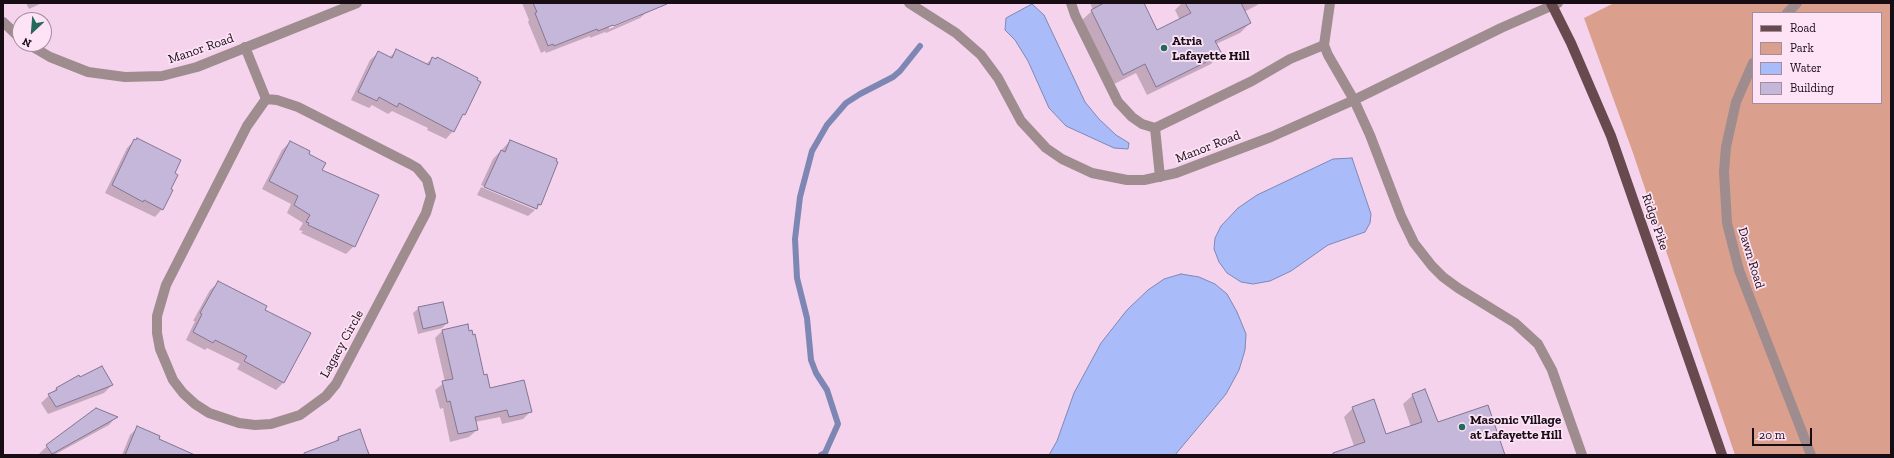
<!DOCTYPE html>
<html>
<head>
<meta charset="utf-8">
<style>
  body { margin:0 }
  #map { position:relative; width:1894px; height:458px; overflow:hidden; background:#f5d3ec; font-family:"Zilla Slab",serif }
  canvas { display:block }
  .frame { position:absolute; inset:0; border:4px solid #180d15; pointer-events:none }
  .legend { position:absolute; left:1752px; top:12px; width:130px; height:92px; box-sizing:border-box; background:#fee3f7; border:1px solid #a28d9d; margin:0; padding:5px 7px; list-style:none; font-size:12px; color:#180d15 }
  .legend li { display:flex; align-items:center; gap:8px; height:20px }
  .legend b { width:20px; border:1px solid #a28d9d }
  .north { position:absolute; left:12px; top:12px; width:40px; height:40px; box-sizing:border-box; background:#fee3f7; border:1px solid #a28d9d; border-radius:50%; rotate:206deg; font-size:11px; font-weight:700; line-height:16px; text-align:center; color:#180d15 }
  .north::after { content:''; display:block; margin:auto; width:14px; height:18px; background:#25695b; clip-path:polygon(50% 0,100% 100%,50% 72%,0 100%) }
  .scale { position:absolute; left:1752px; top:428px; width:60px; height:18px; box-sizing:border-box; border:2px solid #180d15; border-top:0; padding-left:5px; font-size:12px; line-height:14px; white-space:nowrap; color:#180d15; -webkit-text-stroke:3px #fee3f7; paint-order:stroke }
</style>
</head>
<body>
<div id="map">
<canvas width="1894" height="458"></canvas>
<div class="frame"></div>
<ul class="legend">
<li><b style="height:5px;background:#67494e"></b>Road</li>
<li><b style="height:11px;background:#daa08d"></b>Park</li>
<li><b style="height:11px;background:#a9bbf8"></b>Water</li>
<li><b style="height:11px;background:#c5b7d9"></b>Building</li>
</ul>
<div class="north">N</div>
<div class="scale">20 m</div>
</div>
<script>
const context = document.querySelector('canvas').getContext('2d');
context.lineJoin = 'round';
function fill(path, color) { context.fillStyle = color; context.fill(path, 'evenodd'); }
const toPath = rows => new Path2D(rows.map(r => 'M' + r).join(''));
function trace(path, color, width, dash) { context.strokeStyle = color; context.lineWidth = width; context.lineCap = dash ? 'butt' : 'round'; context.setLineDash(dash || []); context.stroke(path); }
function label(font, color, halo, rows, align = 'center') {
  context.font = font + ' "Zilla Slab",serif'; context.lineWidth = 3.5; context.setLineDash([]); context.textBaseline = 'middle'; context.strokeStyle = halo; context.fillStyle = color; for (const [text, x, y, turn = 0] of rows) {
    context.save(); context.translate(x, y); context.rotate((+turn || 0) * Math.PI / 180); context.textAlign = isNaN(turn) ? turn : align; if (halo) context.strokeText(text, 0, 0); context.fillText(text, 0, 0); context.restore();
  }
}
fill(toPath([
  [1614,3,1891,3,1891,455,1735,455,1633,153,1584,18],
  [1753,13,1881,13,1881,103,1753,103]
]), '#daa08d');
const water = toPath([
  [1032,4,1044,15,1085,102,1099,119,1116,135,1129,143,1128,149,1114,148,1066,126,1049,108,1028,61,1015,40,1005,30,1006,18,1032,4],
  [1352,158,1371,214,1370,223,1365,232,1328,245,1291,271,1270,281,1253,284,1241,282,1227,273,1219,262,1214,249,1215,238,1221,226,1238,208,1257,195,1333,159,1352,158],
  [1181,274,1199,277,1215,284,1227,294,1237,312,1246,334,1245,350,1239,370,1226,394,1175,455,1049,455,1057,441,1074,393,1101,343,1127,310,1148,290,1164,279,1181,274]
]);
fill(water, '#a9bbf8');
trace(water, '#7e87b4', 1);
fill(toPath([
  [26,3,42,3,29,9],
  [522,3,645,3,648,11,640,18,606,33,605,32,590,38,590,36,546,53,545,51,541,53,528,22,529,20],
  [640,14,640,16,609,29,609,27],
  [1090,3,1142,3,1157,31,1180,20,1175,10,1182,3,1261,3,1244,12,1250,23,1240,33,1216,44,1220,54,1211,64,1147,95,1136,73,1114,84,1082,20,1093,10],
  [397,50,426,64,433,58,464,114,459,119,453,131,446,139,427,130,428,128,392,111,388,114,372,105,369,108,351,100,370,60,378,53,389,58],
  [134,141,173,173,162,209,155,217,105,193,127,148],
  [510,141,556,163,540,205,535,209,481,185,493,159],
  [290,142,307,155,321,170,354,246,346,254,301,233,303,231,299,230,303,223,287,213,291,204,262,189,282,150],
  [481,187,535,210,528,216,477,195],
  [218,283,263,310,310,334,283,383,276,390,237,369,240,364,207,348,205,350,186,340,195,321,193,321,210,290],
  [419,308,447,323,442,328,418,334,413,313],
  [442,331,484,376,489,389,530,412,523,419,502,424,500,417,475,422,477,430,469,437,450,442,443,408,440,409,435,390,445,382,435,338],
  [79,377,112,385,104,393,48,414,41,403,56,389],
  [1413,395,1437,423,1504,455,1329,455,1354,446,1344,417,1353,408,1385,436,1411,427,1403,404],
  [116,417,109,425,54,455,39,454,47,446],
  [138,427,157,440,185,455,122,455,130,435],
  [338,438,366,450,368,449,370,455,311,455,333,444]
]), '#0003');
trace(toPath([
  [821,455,825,453,838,424,827,390,816,373,811,360,807,318,797,278,795,239,800,197,812,151,827,125,846,103,860,94,893,77,900,71,920,46]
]), '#7e87b4', 6);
const building = toPath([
  [533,3,666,3,667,4,614,26,613,25,598,31,597,29,554,46,553,44,548,46,535,13,537,12,533,3],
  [1104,3,1144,3,1157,30,1191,13,1185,3,1241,3,1251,23,1215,41,1222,54,1156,87,1145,64,1123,75,1091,10,1104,3],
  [396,49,429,65,432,57,436,59,437,57,478,78,477,80,481,82,465,115,463,114,454,132,399,103,397,107,379,97,377,101,358,92,378,51,392,58,396,49],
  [137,138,181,160,175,173,178,175,171,189,173,190,163,210,144,200,143,202,112,185,134,139,136,140,137,138],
  [510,140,557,159,556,161,558,162,541,205,538,204,537,209,484,187,501,150,505,152,510,140],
  [290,141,310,151,309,154,326,163,322,170,379,195,355,247,308,225,309,223,306,222,310,215,294,205,298,196,269,181,290,141],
  [218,281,267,306,265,310,311,333,284,383,244,361,247,356,215,340,213,343,193,332,202,314,200,313,218,281],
  [443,302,448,323,423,329,418,307,443,302],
  [468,324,469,331,472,330,473,335,475,334,484,375,487,374,490,388,524,380,532,412,509,417,507,410,475,417,478,430,458,434,450,401,447,402,442,381,453,379,442,330,468,324],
  [102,366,113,385,56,407,48,394,57,390,56,388,79,375,80,377,102,366],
  [1425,389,1438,422,1488,405,1505,455,1333,455,1333,453,1365,442,1352,407,1374,399,1386,434,1422,422,1412,394,1425,389],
  [96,408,118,417,52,454,46,445,96,408],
  [137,426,160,436,159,439,195,455,125,455,137,426],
  [360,429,369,455,304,455,304,453,339,440,338,437,360,429]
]);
fill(building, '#c5b7d9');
trace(building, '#827594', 1);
trace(toPath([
  [909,3,956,33,981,55,998,78,1021,121,1046,148,1062,159,1092,173,1127,180,1144,180,1176,173,1271,137,1354,100,1501,28,1558,3],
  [1071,3,1075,15,1118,102,1132,117,1142,124,1155,128,1160,177],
  [1330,3,1324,45,1328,55,1354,100,1370,135,1401,216,1414,243,1432,266,1443,277,1458,288,1515,323,1538,344,1552,370,1582,455],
  [1787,13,1797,3],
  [3,22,20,38],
  [28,44,50,57,88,72,125,77,162,76,197,67,357,3],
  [245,47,266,99],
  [1753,63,1736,102,1726,147,1724,172,1727,223,1739,270,1811,455],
  [266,99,277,100,298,107,410,164,417,168,427,180,431,196,426,213,336,384,326,396,300,415,271,424,255,425,239,423,209,413,195,404,183,393,173,380,160,349,157,333,157,316,166,285,247,126,266,99],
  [1155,128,1252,81,1290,59,1324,45]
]), '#9e8c8f', 10);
trace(toPath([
  [1551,3,1571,43,1611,136,1722,455]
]), '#67494e', 10);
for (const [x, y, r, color] of [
  [1164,48,4,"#25695b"],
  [1462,427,4,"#25695b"]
]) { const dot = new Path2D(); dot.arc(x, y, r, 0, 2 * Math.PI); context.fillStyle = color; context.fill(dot); trace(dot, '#fee3f7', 1.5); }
label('bold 13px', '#180d15', '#fee3f7', [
  ["Atria",1172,41],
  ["Lafayette Hill",1172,56],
  ["Masonic Village",1470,420],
  ["at Lafayette Hill",1470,435]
], 'left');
label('13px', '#180d15', '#fee3f7', [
  ["Manor Road",201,49,-19],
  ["Manor Road",1208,147,-21],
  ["Ridge Pike",1655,222,71],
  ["Dawn Road",1751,258,73],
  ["Lagacy Circle",342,344,-61]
]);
</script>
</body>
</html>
